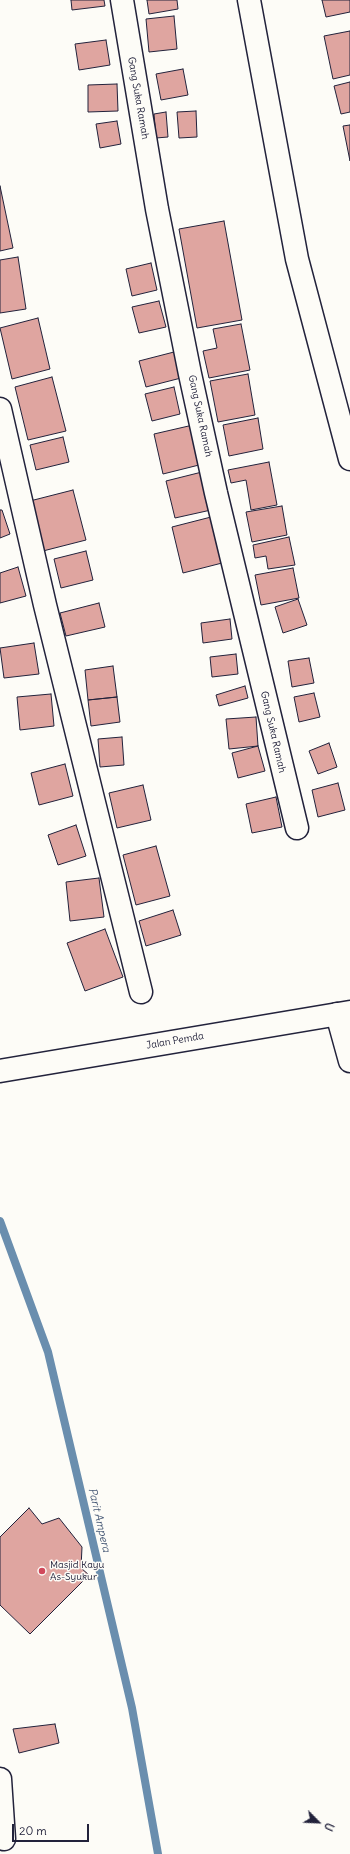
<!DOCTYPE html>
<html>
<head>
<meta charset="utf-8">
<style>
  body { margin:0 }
  #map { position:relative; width:350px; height:1854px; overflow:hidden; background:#fdfcf7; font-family:Delius,sans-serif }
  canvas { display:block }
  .north { position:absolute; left:298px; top:1802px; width:40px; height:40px; -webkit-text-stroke:3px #fdfcf7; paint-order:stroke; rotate:114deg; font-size:11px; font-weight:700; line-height:16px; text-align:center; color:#22223b }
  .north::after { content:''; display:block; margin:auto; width:14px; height:18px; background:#22223b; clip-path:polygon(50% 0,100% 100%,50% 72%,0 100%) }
  .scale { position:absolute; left:12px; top:1824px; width:77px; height:18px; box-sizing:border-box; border:2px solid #22223b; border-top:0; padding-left:5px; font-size:12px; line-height:14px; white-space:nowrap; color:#22223b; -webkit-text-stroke:3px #fdfcf7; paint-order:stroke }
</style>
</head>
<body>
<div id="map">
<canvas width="350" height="1854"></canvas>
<div class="north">U</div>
<div class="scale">20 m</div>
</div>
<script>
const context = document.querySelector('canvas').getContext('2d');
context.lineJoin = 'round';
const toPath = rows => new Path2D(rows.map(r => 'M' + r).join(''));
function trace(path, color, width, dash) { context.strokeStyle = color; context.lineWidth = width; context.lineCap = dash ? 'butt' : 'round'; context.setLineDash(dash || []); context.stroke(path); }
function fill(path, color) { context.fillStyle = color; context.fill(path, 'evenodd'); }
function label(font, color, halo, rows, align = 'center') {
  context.font = font + ' Delius,sans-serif'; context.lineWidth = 3; context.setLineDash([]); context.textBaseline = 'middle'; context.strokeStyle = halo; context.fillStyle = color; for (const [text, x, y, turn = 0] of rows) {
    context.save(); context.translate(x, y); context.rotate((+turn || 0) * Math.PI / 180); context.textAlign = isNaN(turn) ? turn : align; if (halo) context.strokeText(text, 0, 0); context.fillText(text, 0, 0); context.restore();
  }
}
trace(toPath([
  [0,1221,48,1352,132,1708,158,1854]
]), '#6a8eae', 8);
const building = toPath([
  [71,0,104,0,105,6,72,10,71,0],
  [147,0,177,0,178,9,149,14,147,0],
  [322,0,350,0,350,12,326,17,322,0],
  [174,16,177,49,149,52,146,19,174,16],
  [350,31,350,75,333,79,324,36,350,31],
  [106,40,110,65,79,70,75,44,106,40],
  [183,69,188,95,161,100,156,74,183,69],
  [350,82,350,112,341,114,334,86,350,82],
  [117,84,118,111,88,112,88,85,117,84],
  [196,111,197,137,179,138,177,112,196,111],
  [166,112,168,137,156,138,154,114,166,112],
  [117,121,121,144,100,148,96,124,117,121],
  [350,125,350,161,343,126,350,125],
  [0,186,13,248,0,251,0,186],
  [224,221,242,320,197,328,179,229,224,221],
  [18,257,26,309,0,313,0,260,18,257],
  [151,263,157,290,132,296,126,269,151,263],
  [159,301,166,327,139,333,132,307,159,301],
  [38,318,50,369,12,379,0,328,38,318],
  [241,324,250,370,209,378,203,351,217,348,213,329,241,324],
  [174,352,181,378,146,387,139,361,174,352],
  [248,374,255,415,218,422,210,381,248,374],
  [52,377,66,431,28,440,15,387,52,377],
  [174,387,180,414,152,421,145,394,174,387],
  [258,418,263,449,229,456,223,425,258,418],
  [193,425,203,464,163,474,154,434,193,425],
  [63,437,69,462,36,470,30,445,63,437],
  [269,462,277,505,251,510,246,480,231,483,228,470,269,462],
  [202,472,211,510,175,518,166,481,202,472],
  [73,490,86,540,39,552,26,502,73,490],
  [282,506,287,535,252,542,246,512,282,506],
  [0,510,2,510,10,534,0,538,0,510],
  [215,516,226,562,183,573,172,527,215,516],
  [289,537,295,565,268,569,266,556,255,558,253,545,289,537],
  [86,551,93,580,61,588,54,559,86,551],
  [18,567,26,596,0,603,0,573,18,567],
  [293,568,299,598,261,605,255,575,293,568],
  [298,599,307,625,283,633,275,607,298,599],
  [99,603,105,627,66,636,60,613,99,603],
  [230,619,232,639,203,643,201,623,230,619],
  [34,643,39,674,4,678,0,648,34,643],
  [236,654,238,674,212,677,210,657,236,654],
  [309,658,314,683,292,687,288,661,309,658],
  [113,666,117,697,88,700,85,670,113,666],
  [245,686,248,698,219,706,216,695,245,686],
  [314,693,320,717,299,722,294,697,314,693],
  [51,694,54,726,20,730,17,697,51,694],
  [117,697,120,722,91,726,88,700,117,697],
  [256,717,258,746,229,749,226,719,256,717],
  [122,737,124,765,100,767,98,739,122,737],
  [329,743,337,767,318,774,309,751,329,743],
  [258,746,265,771,238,778,232,753,258,746],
  [65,764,73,796,39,805,31,773,65,764],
  [338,783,345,810,318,817,312,790,338,783],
  [143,785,151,820,117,828,109,793,143,785],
  [276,797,282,827,252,833,246,804,276,797],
  [76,825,86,856,58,865,48,835,76,825],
  [156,846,170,896,136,905,123,855,156,846],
  [99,878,104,917,70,921,66,882,99,878],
  [173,910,181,935,146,946,139,921,173,910],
  [105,929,123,977,85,991,67,943,105,929],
  [29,1508,42,1524,59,1518,82,1547,81,1568,89,1575,30,1634,0,1605,0,1537,29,1508],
  [55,1724,59,1743,19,1753,13,1729,55,1724]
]);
fill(building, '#dfa5a0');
trace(building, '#22223b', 1);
const minor = toPath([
  [122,0,157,209,190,374,216,493,297,828],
  [249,0,297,259,350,459],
  [0,409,45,605,141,992],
  [337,1014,350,1061],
  [0,1779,4,1839]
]);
const tertiary = toPath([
  [0,1071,350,1012]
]);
trace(minor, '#22223b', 25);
trace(tertiary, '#22223b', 25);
trace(minor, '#fdfcf7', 22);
trace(tertiary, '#fdfcf7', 22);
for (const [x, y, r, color] of [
  [42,1571,4,"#d1495b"]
]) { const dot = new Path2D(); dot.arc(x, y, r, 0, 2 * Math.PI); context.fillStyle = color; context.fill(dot); trace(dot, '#fdfcf7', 1.5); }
label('10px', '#22223b', '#fdfcf7', [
  ["Gang Suka Ramah",138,98,80],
  ["Gang Suka Ramah",200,416,78],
  ["Gang Suka Ramah",273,732,77],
  ["Jalan Pemda",175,1041,-10]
]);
label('10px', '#22223b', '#fdfcf7', [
  ["Masjid Kayu",50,1565],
  ["As-Syukur",50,1577]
], 'left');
label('italic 11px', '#465875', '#fdfcf7', [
  ["Parit Ampera",99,1520,77]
]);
</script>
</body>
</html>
